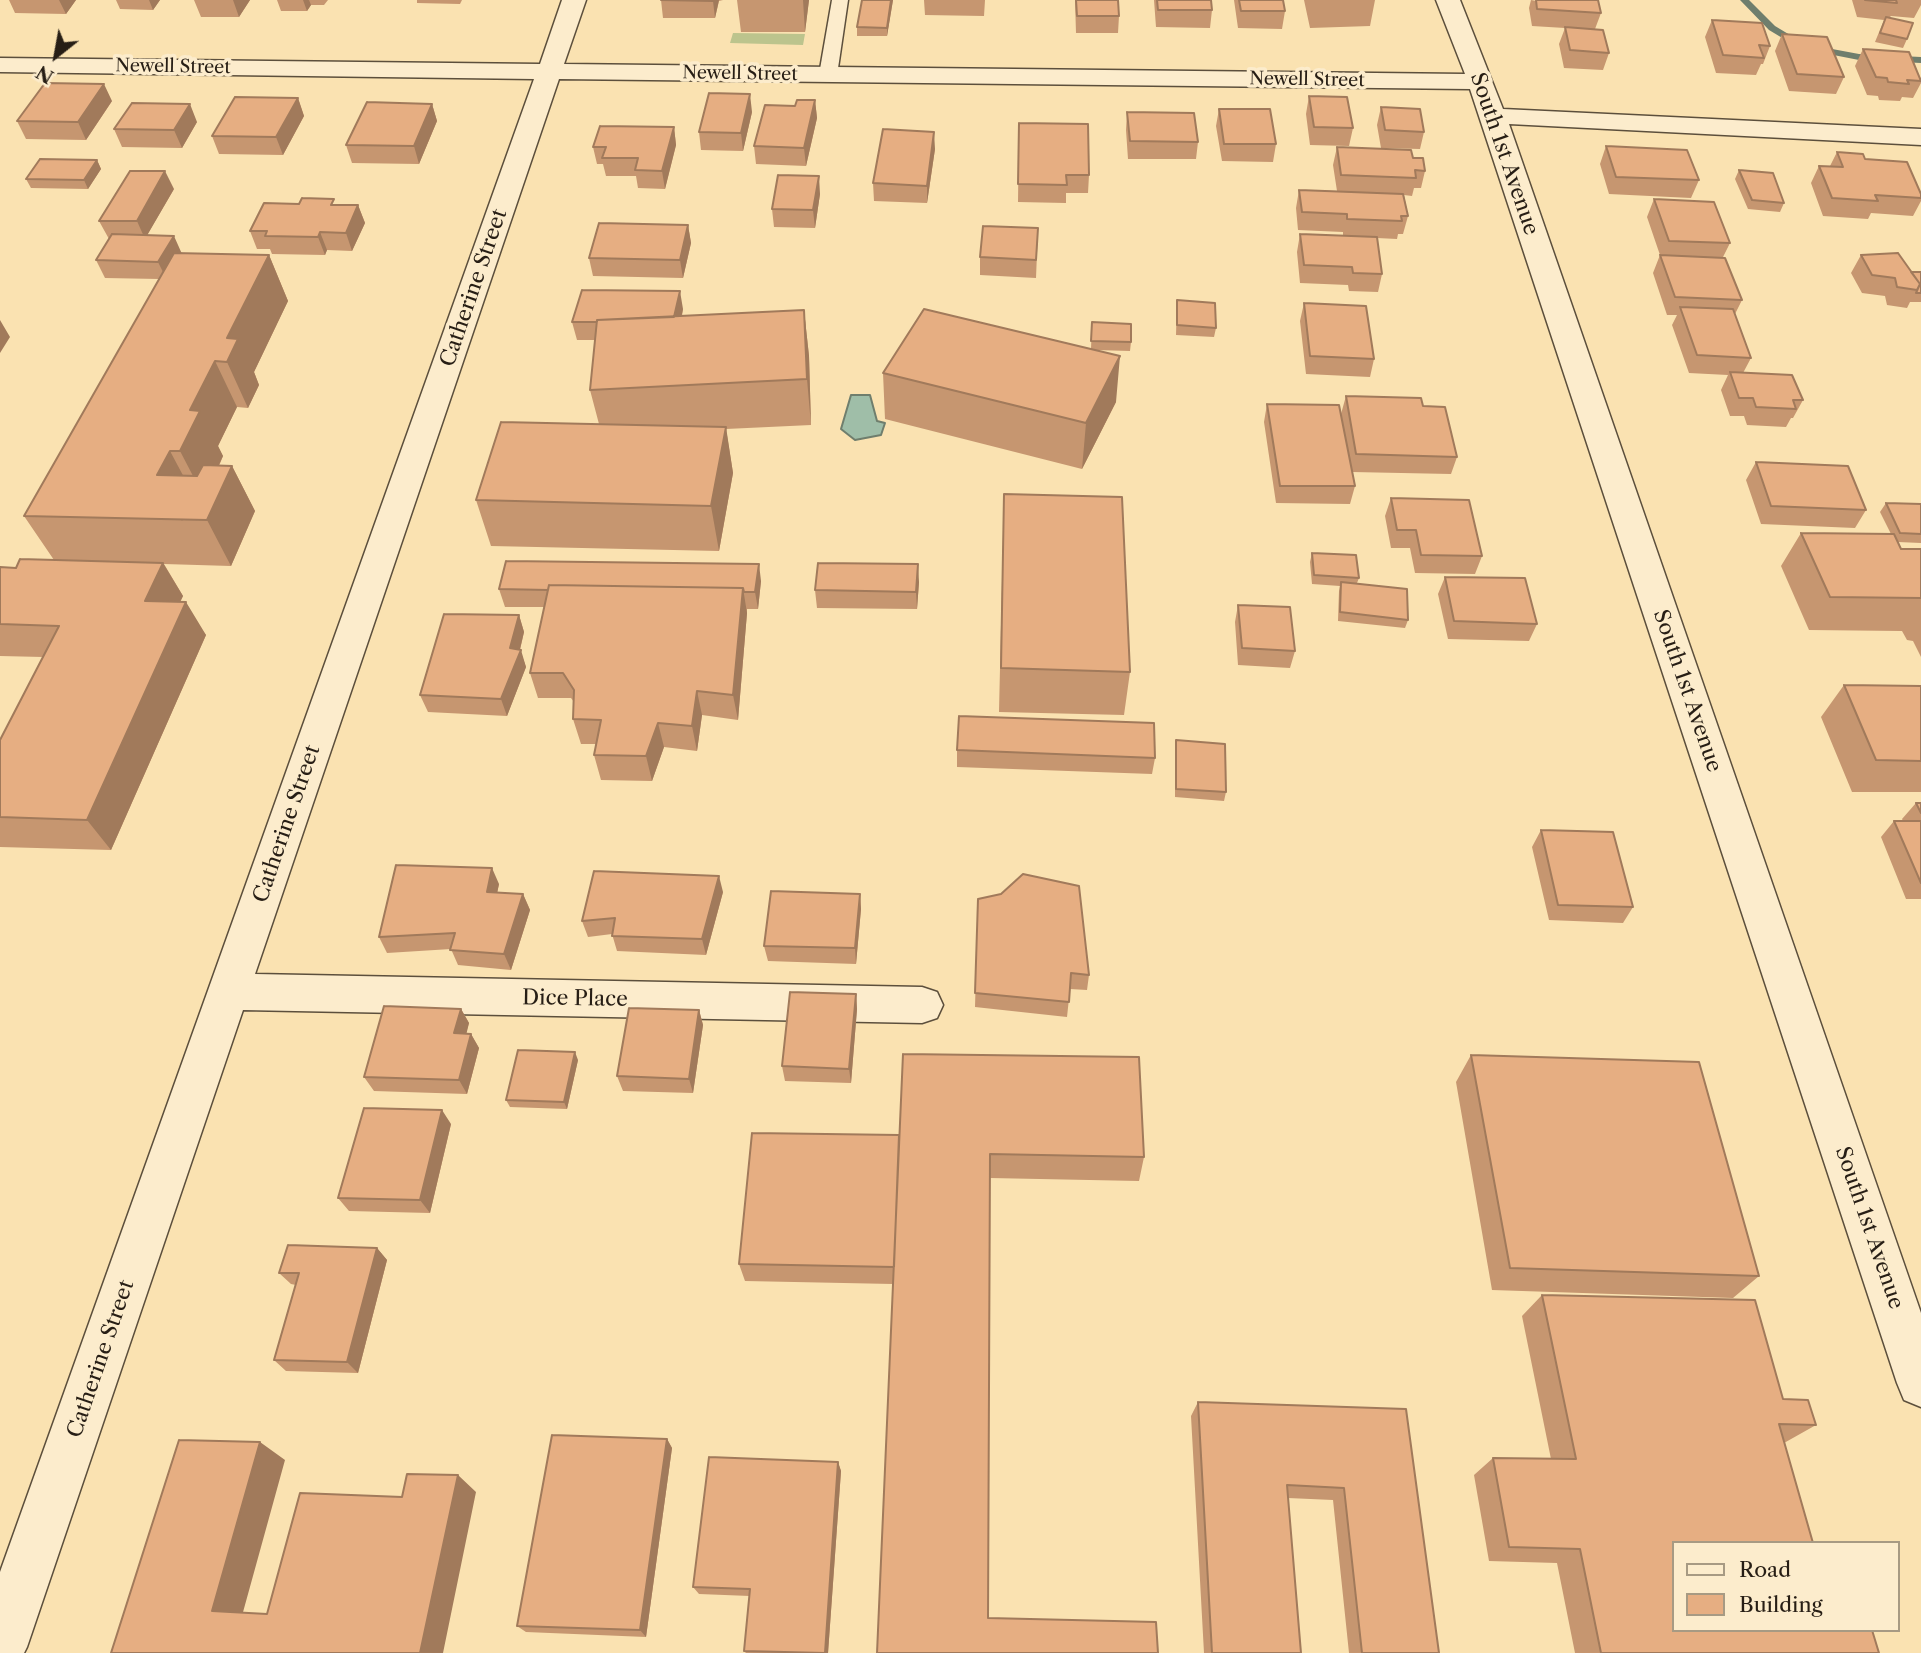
<!DOCTYPE html>
<html>
<head>
<meta charset="utf-8">
<style>
  body { margin:0 }
  #map { position:relative; width:1921px; height:1653px; overflow:hidden; background:#fae2b1; font-family:"Libre Caslon Text",serif }
  canvas { display:block }
  .legend { position:absolute; left:1672px; top:1541px; width:228px; height:91px; box-sizing:border-box; background:#fceccc; border:2px solid #a79a83; margin:0; padding:9px 12px; list-style:none; font-size:21px; color:#271e15 }
  .legend li { display:flex; align-items:center; gap:14px; height:35px }
  .legend b { width:35px; border:2px solid #a79a83 }
  .north { position:absolute; left:21px; top:21px; width:70px; height:70px; -webkit-text-stroke:5px #fceccc; paint-order:stroke; rotate:211deg; font-size:19px; font-weight:700; line-height:28px; text-align:center; color:#271e15 }
  .north::after { content:''; display:block; margin:auto; width:24px; height:32px; background:#271e15; clip-path:polygon(50% 0,100% 100%,50% 72%,0 100%) }
</style>
</head>
<body>
<div id="map">
<canvas width="1921" height="1653"></canvas>
<ul class="legend">
<li><b style="height:9px;background:#fceccc"></b>Road</li>
<li><b style="height:19px;background:#e6ae82"></b>Building</li>
</ul>
<div class="north">N</div>
</div>
<script>
const context = document.querySelector('canvas').getContext('2d');
context.lineJoin = 'round';
function fill(path, color) { context.fillStyle = color; context.fill(path, 'evenodd'); }
const toPath = rows => new Path2D(rows.map(r => 'M' + r).join(''));
function trace(path, color, width, dash) { context.strokeStyle = color; context.lineWidth = width; context.lineCap = dash ? 'butt' : 'round'; context.setLineDash(dash || []); context.stroke(path); }
function label(font, color, halo, rows, align = 'center') {
  context.font = font + ' "Libre Caslon Text",serif'; context.lineWidth = 7; context.setLineDash([]); context.textBaseline = 'middle'; context.strokeStyle = halo; context.fillStyle = color; for (const [text, x, y, turn = 0] of rows) {
    context.save(); context.translate(x, y); context.rotate((+turn || 0) * Math.PI / 180); context.textAlign = isNaN(turn) ? turn : align; if (halo) context.strokeText(text, 0, 0); context.fillText(text, 0, 0); context.restore();
  }
}
fill(toPath([
  [733,33,805,34,803,45,730,43]
]), '#bcc48d');
const water = toPath([
  [851,395,870,395,877,421,885,423,881,435,855,440,841,429,851,395]
]);
fill(water, '#9fbea8');
trace(water, '#6f7e6d', 2);
fill(toPath([
  [1740,0,1749,0,1775,26,1800,41,1800,45,1794,45,1769,30,1740,0],
  [1816,46,1859,54,1921,57,1921,63,1859,60,1813,51,1813,47,1816,46]
]), '#6f7e6d');
const lane = toPath([
  [832,0,848,0,837,75,828,80,819,75,832,0]
]);
const street = toPath([
  [562,0,586,0,564,64,1465,74,1436,0,1460,0,1503,109,1921,129,1921,145,1509,124,1921,1313,1921,1407,1904,1400,1897,1383,1470,89,559,79,255,974,922,987,937,992,943,1005,937,1018,922,1023,243,1010,27,1647,24,1653,0,1653,0,1572,534,79,0,72,0,58,540,64,562,0]
]);
trace(lane, '#5c4f3c', 3);
trace(street, '#5c4f3c', 3);
fill(lane, '#fceccc');
fill(street, '#fceccc');
fill(toPath([
  [9,0,76,0,66,14,15,13],
  [116,0,160,0,153,10,120,9],
  [194,0,250,0,239,17,201,17],
  [277,0,328,0,324,5,311,5,307,11,281,11],
  [417,0,462,0,460,4,417,3],
  [661,0,723,0,719,1,715,18,663,18],
  [737,0,809,0,805,32,741,32],
  [862,0,893,0,887,36,857,36,857,27],
  [924,0,985,0,984,16,925,15],
  [1075,0,1118,0,1119,16,1118,33,1076,33],
  [1154,0,1211,0,1212,10,1210,28,1156,27],
  [1234,0,1283,0,1285,11,1282,29,1238,28],
  [1304,0,1375,0,1370,26,1310,28],
  [1531,0,1601,13,1595,29,1609,53,1603,70,1564,68,1559,44,1565,28,1532,26,1529,8],
  [1852,0,1921,0,1921,5,1914,18,1891,16,1890,17,1907,39,1903,48,1875,42,1884,20,1857,17],
  [1712,20,1770,46,1763,64,1761,64,1756,75,1716,73,1705,37],
  [1782,34,1844,77,1836,94,1789,91,1775,51],
  [1863,49,1921,78,1921,83,1913,98,1902,97,1900,101,1879,100,1878,96,1867,95,1855,66],
  [1309,96,1353,128,1349,146,1310,145,1306,114],
  [298,98,304,116,283,155,219,154,212,136],
  [815,100,817,118,806,166,756,164,754,146,795,106],
  [112,101,86,140,26,139,17,121],
  [432,104,437,121,419,164,352,163,346,145],
  [1381,107,1424,132,1420,149,1381,148,1377,125],
  [1219,109,1276,144,1273,162,1222,161,1216,126],
  [752,112,743,151,701,150,699,132],
  [1127,112,1198,142,1196,159,1128,159,1126,130],
  [197,122,182,148,122,147,114,129],
  [1019,123,1089,175,1088,193,1066,193,1066,203,1018,202],
  [674,127,676,145,665,189,638,188,636,176,606,176,603,164,597,164,593,147],
  [1606,146,1699,180,1691,198,1609,194,1600,164],
  [1337,147,1413,158,1425,171,1421,188,1414,188,1412,196,1404,195,1408,216,1403,234,1398,234,1397,239,1377,238,1382,274,1378,292,1349,291,1348,285,1300,283,1297,252,1300,234,1343,236,1343,232,1298,230,1296,208,1299,190,1337,191,1333,165],
  [935,149,927,203,874,201,873,183],
  [1837,152,1865,159,1921,194,1921,201,1913,216,1871,213,1868,219,1823,216,1811,183,1819,166,1830,166],
  [97,160,101,169,88,189,31,188,26,179],
  [1739,170,1784,203,1780,212,1748,209,1735,179],
  [174,189,147,235,182,253,269,255,288,301,254,372,259,385,248,408,237,407,218,446,223,456,219,466,232,466,255,511,231,566,164,564,183,596,180,602,206,635,111,850,0,847,0,740,43,657,0,656,0,567,16,568,54,560,24,516,159,279,105,278,96,260,109,239,99,221],
  [820,194,815,228,774,227,772,209],
  [1654,199,1730,243,1723,257,1742,300,1735,314,1751,358,1743,373,1803,400,1793,418,1791,418,1786,427,1747,425,1744,416,1730,416,1721,390,1728,375,1689,373,1672,325,1677,315,1667,315,1653,273,1660,255,1647,217],
  [336,205,358,205,365,223,352,251,327,250,325,255,272,254,270,249,257,249,250,231],
  [688,225,691,243,683,278,593,276,589,258],
  [1038,228,1036,278,980,275,980,257],
  [1861,255,1911,272,1921,272,1921,302,1910,302,1907,308,1887,305,1885,296,1862,293,1851,273],
  [1177,300,1216,328,1214,337,1176,335],
  [1304,303,1374,359,1370,377,1306,374,1300,321],
  [683,309,682,316,804,310,809,356,811,425,726,429,733,473,719,551,491,546,476,500,599,424,590,390,595,340,577,340,572,322],
  [1092,322,1131,342,1130,351,1095,350,1116,402,1082,469,885,419,883,373,1091,349],
  [1346,396,1423,406,1457,457,1451,474,1352,472,1355,486,1350,504,1276,503,1264,422,1267,404,1347,445,1341,414],
  [1756,462,1866,510,1855,528,1761,524,1746,480],
  [1004,494,1130,672,1124,715,999,712],
  [1391,498,1482,556,1475,574,1415,573,1410,548,1391,548,1385,516],
  [1886,503,1921,504,1921,543,1898,542,1901,549,1921,549,1921,657,1913,641,1907,640,1902,631,1809,630,1781,566,1801,533,1891,534,1880,512],
  [1312,553,1359,578,1357,583,1408,620,1405,628,1338,621,1339,591,1340,586,1312,584,1310,562],
  [1445,577,1537,624,1529,641,1448,639,1438,594],
  [761,581,758,609,747,609,747,613,738,720,702,715,697,751,664,747,652,781,601,780,594,755,596,744,581,744,573,719,574,702,571,698,538,698,530,673,544,607,505,607,499,589],
  [919,582,917,609,817,608,815,590],
  [1238,605,1295,651,1290,668,1238,665,1235,622],
  [519,615,524,632,520,650,526,667,507,716,428,712,420,695],
  [1844,685,1921,686,1921,792,1852,792,1821,717],
  [1176,740,1226,792,1224,801,1175,797,1175,749],
  [957,750,1155,758,1152,774,957,767],
  [1916,803,1921,803,1921,899,1906,899,1881,837,1894,821,1903,821,1902,819],
  [1541,830,1633,907,1623,923,1549,920,1532,847],
  [499,884,497,893,523,894,530,910,511,970,458,965,451,949,387,953,379,937],
  [723,892,706,955,617,951,612,934,588,937,582,921],
  [860,894,861,909,856,964,768,961,764,946],
  [978,899,1089,975,1087,990,1070,989,1067,1017,975,1007],
  [856,994,857,1009,851,1083,785,1081,782,1066],
  [461,1009,469,1023,466,1033,471,1034,479,1048,467,1094,374,1091,364,1077],
  [699,1010,703,1025,693,1093,623,1091,617,1076],
  [1471,1055,1759,1276,1733,1298,1492,1290,1456,1082],
  [578,1060,567,1109,510,1107,506,1100],
  [451,1124,430,1213,349,1211,338,1198],
  [752,1133,1144,1157,1139,1181,990,1178,877,1653,893,1284,745,1281,739,1264],
  [377,1248,387,1260,358,1373,286,1371,274,1360,296,1285,291,1284,279,1273],
  [1542,1295,1783,1399,1816,1425,1784,1443,1674,1543,1879,1653,1575,1653,1557,1563,1489,1561,1474,1475,1493,1458,1551,1459,1522,1316],
  [1198,1402,1406,1409,1439,1653,1349,1653,1333,1500,1288,1498,1301,1653,1204,1653,1191,1416],
  [667,1439,672,1448,646,1637,526,1632,517,1626],
  [838,1462,841,1471,828,1653,746,1653,744,1651,750,1596,699,1594,693,1587]
]), '#c69670');
fill(toPath([
  [59,0,76,0,66,14],
  [149,0,160,0,153,10],
  [233,0,250,0,239,17],
  [303,0,309,0,311,5,307,11],
  [713,0,719,0,715,18,713,1],
  [803,0,809,0,805,32],
  [891,0,893,0,887,36,887,28],
  [104,84,112,101,86,140,78,122],
  [750,94,752,112,743,151,741,133],
  [298,98,304,116,283,155,276,137],
  [815,100,817,118,806,166,804,148],
  [190,104,197,122,182,148,174,130],
  [432,104,437,121,419,164,414,146],
  [674,127,676,145,665,189,662,171],
  [934,132,935,149,927,203,927,186],
  [97,160,101,169,88,189,84,180],
  [165,171,174,189,145,239,137,221],
  [819,176,820,194,815,228,813,210],
  [358,205,365,223,352,251,346,233],
  [688,225,691,243,683,278,680,260],
  [320,232,327,250,325,255,318,237],
  [174,236,182,254,167,280,158,262],
  [269,255,288,301,254,372,259,385,248,408,227,362,227,338],
  [680,291,683,309,676,342,673,324],
  [804,310,809,356,811,425,807,379],
  [0,320,10,337,0,353],
  [1120,356,1116,402,1082,469,1086,423],
  [215,361,237,407,218,446,223,456,204,497,180,451,190,410],
  [726,427,733,473,719,551,711,506],
  [170,451,194,496,182,521,157,475],
  [232,466,255,511,231,566,207,520],
  [163,563,183,596,165,633,145,601],
  [759,564,761,581,758,609,755,592],
  [918,564,919,582,917,609,916,592],
  [743,588,747,613,738,720,733,695],
  [186,602,206,635,111,850,87,820],
  [519,615,524,632,519,653,521,650,526,667,507,716,501,699,510,648],
  [697,691,702,715,697,751,692,726],
  [658,723,664,747,652,781,646,756],
  [492,868,499,884,494,908,487,892],
  [719,876,723,892,706,955,702,939],
  [523,894,530,910,511,970,504,954],
  [860,894,861,909,856,964,855,948],
  [856,994,857,1009,851,1083,849,1069],
  [461,1009,469,1023,463,1048,454,1033],
  [699,1010,703,1025,693,1093,689,1079],
  [471,1034,479,1048,467,1094,459,1080],
  [575,1052,578,1060,567,1109,564,1102],
  [442,1110,451,1124,430,1213,420,1200],
  [377,1248,387,1260,358,1373,347,1362],
  [667,1439,672,1448,646,1637,640,1630],
  [260,1442,285,1460,240,1623,212,1611],
  [838,1462,841,1471,828,1653,825,1653],
  [458,1475,476,1492,443,1653,420,1653]
]), '#a17a5b');
const building = toPath([
  [661,0,713,0,713,1,661,0],
  [862,0,891,0,887,28,857,27,862,0],
  [1076,0,1118,0,1119,16,1077,16,1076,0],
  [1157,0,1211,0,1212,10,1158,10,1157,0],
  [1239,0,1283,0,1285,11,1241,11,1239,0],
  [1536,0,1598,0,1601,13,1537,9,1536,0],
  [1865,0,1896,0,1897,3,1865,0],
  [1886,17,1913,23,1907,39,1880,33,1886,17],
  [1712,20,1762,23,1770,46,1759,45,1764,58,1723,55,1712,20],
  [1565,27,1603,30,1609,53,1570,50,1565,27],
  [1782,34,1827,37,1844,77,1797,74,1782,34],
  [1863,49,1909,52,1921,81,1907,80,1909,84,1888,82,1887,78,1876,77,1863,49],
  [45,83,104,84,78,122,17,121,45,83],
  [709,93,750,94,741,133,699,132,709,93],
  [1309,96,1347,97,1353,128,1314,127,1309,96],
  [235,97,298,98,276,137,212,136,235,97],
  [797,100,815,100,804,148,754,146,765,105,795,106,797,100],
  [367,102,432,104,414,146,346,145,367,102],
  [132,103,190,104,174,130,114,129,132,103],
  [1381,107,1420,109,1424,132,1385,130,1381,107],
  [1219,109,1270,109,1276,144,1224,144,1219,109],
  [1127,112,1194,113,1198,142,1130,141,1127,112],
  [1019,123,1088,124,1089,175,1066,175,1067,185,1018,184,1019,123],
  [600,126,674,127,662,171,635,170,638,158,602,158,606,147,593,147,600,126],
  [883,129,934,132,927,186,873,183,883,129],
  [1606,146,1687,150,1699,180,1616,177,1606,146],
  [1337,147,1411,150,1413,158,1423,158,1425,171,1415,170,1416,178,1341,175,1337,147],
  [1837,152,1863,154,1865,159,1907,162,1921,194,1921,198,1875,195,1878,201,1832,198,1819,166,1843,167,1837,152],
  [40,159,97,160,84,180,26,179,40,159],
  [1739,170,1773,173,1784,203,1752,200,1739,170],
  [130,171,165,171,137,221,99,221,130,171],
  [778,175,819,176,813,210,772,209,778,175],
  [1299,190,1403,194,1408,216,1401,216,1402,221,1347,219,1347,214,1302,212,1299,190],
  [302,198,334,199,331,205,358,205,346,233,320,232,318,237,265,236,267,231,250,231,264,203,299,204,302,198],
  [1654,199,1714,202,1730,243,1669,241,1654,199],
  [599,223,688,225,680,260,589,258,599,223],
  [983,226,1038,228,1036,260,980,257,983,226],
  [112,234,174,236,158,262,96,260,112,234],
  [1300,234,1377,237,1382,274,1353,273,1352,267,1304,265,1300,234],
  [174,253,269,255,227,338,238,339,227,362,215,361,190,410,200,411,180,451,170,451,157,475,197,476,203,465,232,466,207,520,24,516,174,253],
  [1898,253,1920,284,1917,290,1897,287,1895,278,1872,275,1861,255,1898,253],
  [1660,255,1725,258,1742,300,1675,297,1660,255],
  [1911,272,1921,272,1921,293,1916,293,1920,284,1911,272],
  [582,290,680,291,674,317,597,320,597,322,572,322,582,290],
  [1177,300,1215,303,1216,328,1177,325,1177,300],
  [1304,303,1366,306,1374,359,1310,356,1304,303],
  [1680,307,1733,309,1751,358,1697,355,1680,307],
  [924,309,1120,356,1086,423,883,373,924,309],
  [804,310,807,379,590,390,597,320,804,310],
  [1092,322,1131,324,1131,342,1091,341,1092,322],
  [1730,372,1792,375,1803,400,1793,400,1796,409,1756,407,1753,398,1739,398,1730,372],
  [1346,396,1421,398,1423,406,1445,407,1457,457,1356,454,1346,396],
  [1267,404,1339,405,1355,486,1280,486,1267,404],
  [501,422,726,427,711,506,476,500,501,422],
  [1756,462,1848,466,1866,510,1771,506,1756,462],
  [1004,494,1122,497,1130,672,1001,668,1004,494],
  [1391,498,1469,500,1482,556,1421,555,1416,530,1397,530,1391,498],
  [1886,503,1921,504,1921,534,1900,533,1886,503],
  [1801,533,1894,534,1901,549,1921,549,1921,598,1830,597,1801,533],
  [1312,553,1356,555,1359,578,1314,575,1312,553],
  [20,559,163,563,145,601,186,602,87,820,0,817,0,740,59,626,0,624,0,567,16,568,20,559],
  [506,561,759,564,755,592,744,592,743,588,549,585,548,590,499,589,506,561],
  [818,563,918,564,916,592,815,590,818,563],
  [1445,577,1525,578,1537,624,1454,621,1445,577],
  [1341,582,1407,589,1408,620,1340,612,1341,582],
  [549,585,743,588,733,695,697,691,692,726,658,723,646,756,594,755,601,720,573,719,574,690,563,673,530,673,549,585],
  [1238,605,1290,607,1295,651,1242,648,1238,605],
  [444,614,519,615,510,648,521,650,501,699,420,695,444,614],
  [1844,685,1921,686,1921,761,1876,760,1844,685],
  [959,716,1154,723,1155,758,957,750,959,716],
  [1176,740,1225,744,1226,792,1176,789,1176,740],
  [1916,803,1921,803,1921,813,1916,803],
  [1894,821,1921,821,1921,883,1894,821],
  [1541,830,1613,832,1633,907,1558,905,1541,830],
  [396,865,492,868,487,892,523,894,504,954,450,950,455,933,379,937,396,865],
  [594,871,719,876,702,939,612,936,615,918,582,921,594,871],
  [1023,874,1079,886,1089,975,1071,973,1069,1002,975,993,978,899,1001,894,1023,874],
  [771,891,860,894,855,948,764,946,771,891],
  [790,992,856,994,849,1069,782,1066,790,992],
  [384,1006,461,1009,454,1033,471,1034,459,1080,364,1077,384,1006],
  [629,1008,699,1010,689,1079,617,1076,629,1008],
  [518,1050,575,1052,564,1102,506,1100,518,1050],
  [903,1054,1139,1057,1144,1157,990,1154,988,1618,1156,1622,1158,1653,877,1653,903,1054],
  [1471,1055,1699,1062,1759,1276,1510,1268,1471,1055],
  [364,1108,442,1110,420,1200,338,1198,364,1108],
  [752,1133,899,1135,894,1267,739,1264,752,1133],
  [288,1245,377,1248,347,1362,274,1360,299,1273,279,1273,288,1245],
  [1542,1295,1755,1300,1783,1399,1808,1400,1816,1425,1779,1424,1813,1543,1674,1543,1674,1630,1872,1630,1879,1653,1601,1653,1580,1549,1509,1547,1493,1458,1576,1459,1542,1295],
  [1198,1402,1406,1409,1439,1653,1362,1653,1344,1488,1287,1485,1301,1653,1212,1653,1198,1402],
  [552,1435,667,1439,640,1630,517,1626,552,1435],
  [179,1440,260,1442,212,1611,267,1614,300,1493,402,1497,407,1474,458,1475,420,1653,111,1653,179,1440],
  [709,1457,838,1462,825,1653,744,1651,750,1589,693,1587,709,1457]
]);
fill(building, '#e6ae82');
trace(building, '#a17a5b', 2);
label('18px', '#271e15', '#fceccc', [
  ["Newell Street",173,67,1],
  ["Newell Street",740,74,1],
  ["Newell Street",1307,80,1]
]);
label('21px', '#271e15', '#fceccc', [
  ["South 1st Avenue",1504,154,71],
  ["Catherine Street",474,288,-71],
  ["South 1st Avenue",1687,691,71],
  ["Catherine Street",287,824,-71],
  ["Dice Place",575,999,1],
  ["South 1st Avenue",1869,1228,71],
  ["Catherine Street",101,1359,-71]
]);
</script>
</body>
</html>
